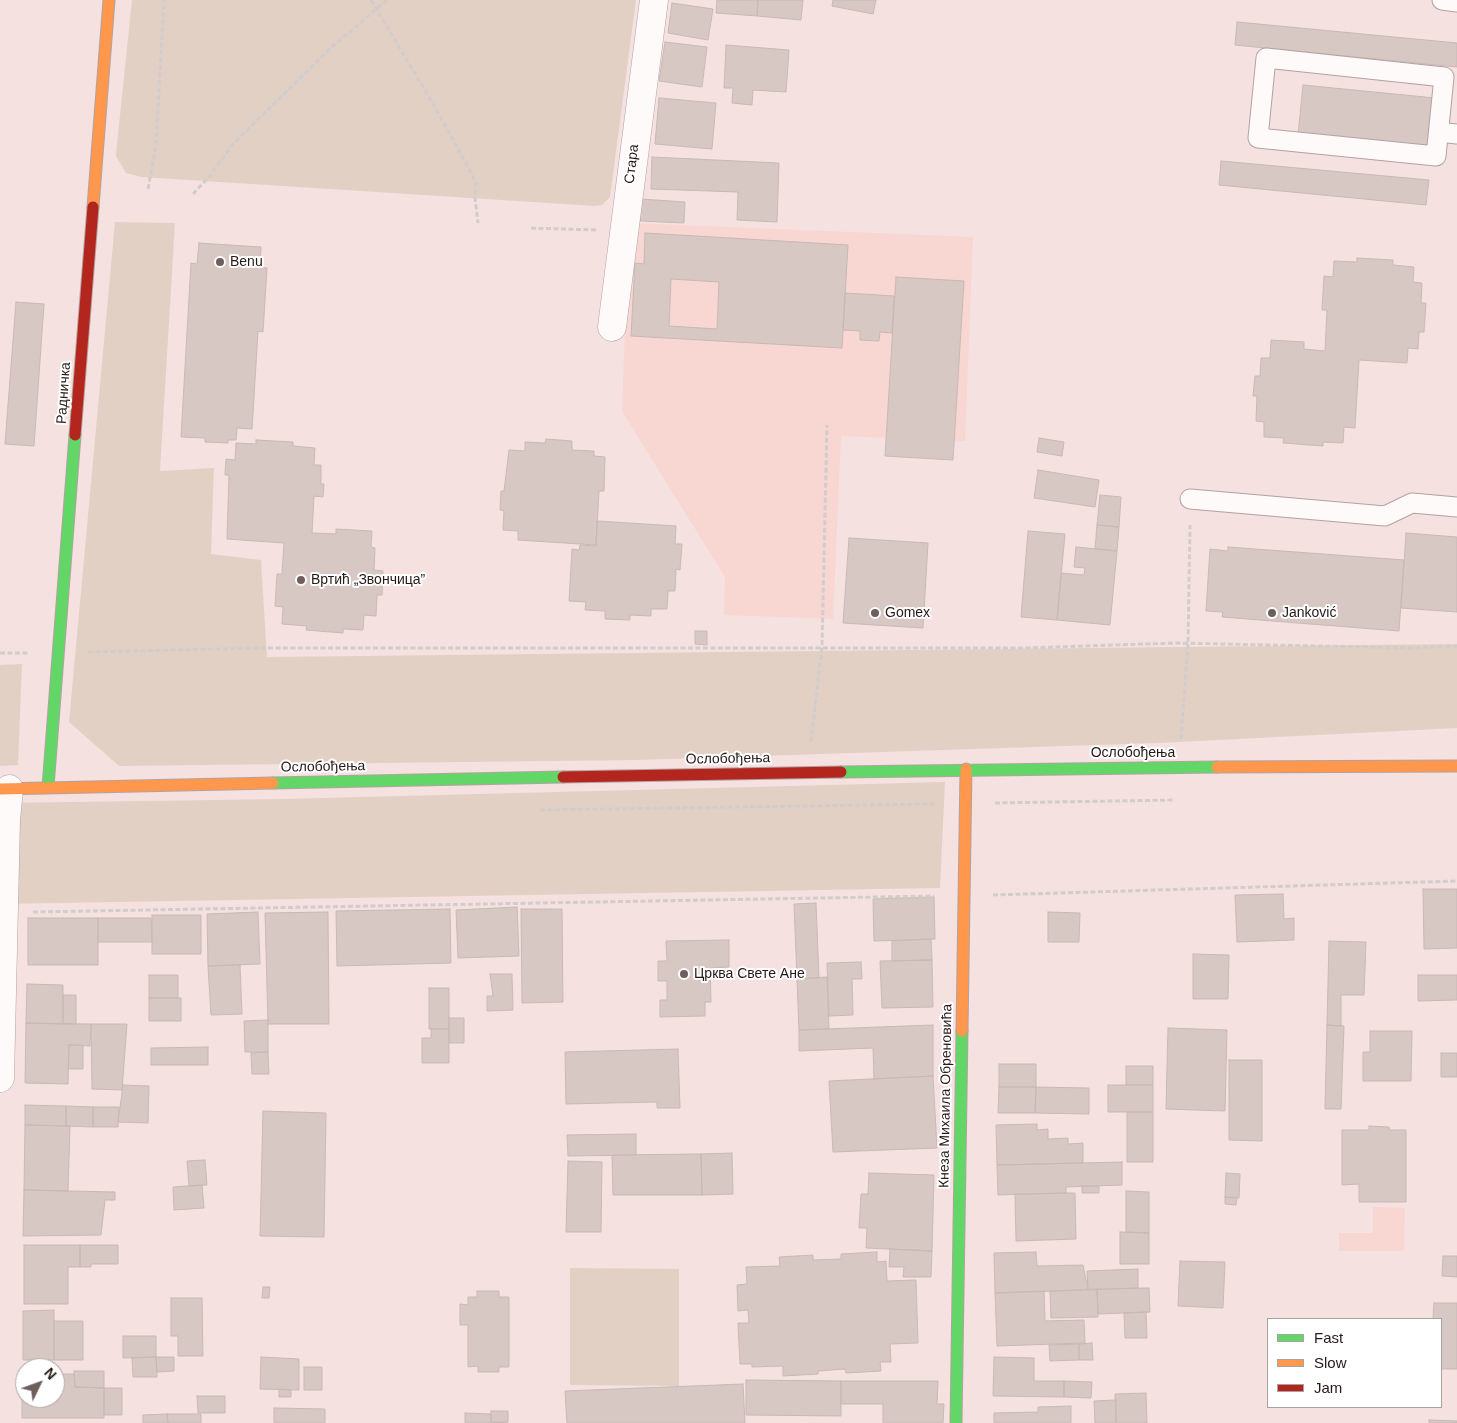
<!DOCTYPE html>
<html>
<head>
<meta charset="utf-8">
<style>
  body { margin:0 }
  #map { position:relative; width:1457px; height:1423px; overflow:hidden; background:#f5e1df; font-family:Arial,sans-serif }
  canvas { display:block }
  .legend { position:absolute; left:1267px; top:1318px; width:175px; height:90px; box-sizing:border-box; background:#fff; border:1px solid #a8a3a2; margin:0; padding:6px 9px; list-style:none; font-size:15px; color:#261917 }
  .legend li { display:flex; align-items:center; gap:10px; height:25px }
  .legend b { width:25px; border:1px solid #a8a3a2 }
  .north { position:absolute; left:15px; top:1358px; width:50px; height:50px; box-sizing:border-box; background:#fff; border:1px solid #a8a3a2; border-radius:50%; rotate:48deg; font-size:14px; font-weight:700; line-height:20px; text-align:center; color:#261917 }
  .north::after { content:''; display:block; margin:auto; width:18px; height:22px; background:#6e5f5d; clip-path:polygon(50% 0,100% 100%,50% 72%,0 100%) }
</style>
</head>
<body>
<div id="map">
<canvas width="1457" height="1423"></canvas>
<ul class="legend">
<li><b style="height:6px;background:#63d668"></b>Fast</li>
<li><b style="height:6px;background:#ff974d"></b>Slow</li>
<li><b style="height:6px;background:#b3261e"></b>Jam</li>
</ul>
<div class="north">N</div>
</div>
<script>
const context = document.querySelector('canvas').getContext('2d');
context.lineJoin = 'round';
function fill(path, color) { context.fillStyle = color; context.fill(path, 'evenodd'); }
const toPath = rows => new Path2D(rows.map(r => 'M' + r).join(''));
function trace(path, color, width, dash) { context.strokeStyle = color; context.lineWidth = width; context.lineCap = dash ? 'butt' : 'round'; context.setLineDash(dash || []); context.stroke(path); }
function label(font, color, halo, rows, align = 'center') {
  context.font = font + ' Arial,sans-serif'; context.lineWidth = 4; context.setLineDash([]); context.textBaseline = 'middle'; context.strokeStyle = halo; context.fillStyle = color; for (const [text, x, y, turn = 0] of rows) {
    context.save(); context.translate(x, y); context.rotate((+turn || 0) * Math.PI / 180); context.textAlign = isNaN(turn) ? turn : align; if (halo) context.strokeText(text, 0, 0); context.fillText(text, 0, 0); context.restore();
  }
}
fill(toPath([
  [629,223,973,237,965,441,841,436,833,619,724,615,725,577,622,411],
  [1373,1207,1405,1208,1404,1251,1339,1251,1339,1233,1373,1233]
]), '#f8d6d2');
fill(toPath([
  [132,0,636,0,610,197,602,205,595,206,142,177,126,173,116,156,117,144],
  [115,222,175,223,160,471,214,468,211,554,261,560,267,657,1457,644,1457,728,1157,743,638,760,119,766,69,722],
  [22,664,18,765,0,766,0,665],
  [945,782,940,888,0,904,0,803,284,799],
  [570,1268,679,1269,679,1386,570,1385]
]), '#e3d0c5');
const building = toPath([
  [717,0,758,0,757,16,716,13,717,0],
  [758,0,803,0,801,20,757,16,758,0],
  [833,0,876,0,873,14,832,6,833,0],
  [672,3,713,9,708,40,668,33,672,3],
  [1237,22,1457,43,1457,67,1235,45,1237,22],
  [665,42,707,47,702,87,659,81,665,42],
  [726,45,789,50,786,92,753,90,752,105,732,103,733,88,724,88,726,45],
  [1303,85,1435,98,1430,147,1298,135,1303,85],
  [659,98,716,103,712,149,655,144,659,98],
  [652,157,779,163,777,222,737,220,738,192,651,189,652,157],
  [1221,161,1429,180,1426,205,1219,185,1221,161],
  [641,199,685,202,684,223,640,221,641,199],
  [645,233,848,245,842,348,631,336,635,263,644,264,645,233],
  [671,279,719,282,717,329,669,326,671,279],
  [199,243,261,247,260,267,267,268,263,332,258,331,252,429,237,428,236,440,228,440,228,443,205,442,205,438,181,437,191,263,197,264,199,243],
  [1357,258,1393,260,1393,265,1414,267,1413,282,1422,283,1421,303,1426,303,1424,332,1419,332,1418,349,1408,348,1407,363,1359,360,1355,428,1344,427,1343,443,1323,442,1323,446,1283,443,1284,438,1264,437,1264,422,1256,421,1257,396,1253,396,1255,376,1260,376,1261,358,1270,358,1271,340,1304,342,1304,349,1325,351,1327,310,1322,310,1324,276,1333,277,1334,261,1357,262,1357,258],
  [896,277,964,281,953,460,885,456,896,277],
  [845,293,894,296,892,333,880,332,879,341,860,340,860,331,843,330,845,293],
  [16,302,44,304,34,446,5,444,16,302],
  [1039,438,1064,442,1062,456,1037,452,1039,438],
  [546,439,572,441,572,450,594,451,594,456,605,457,604,491,599,491,596,545,518,540,518,531,503,530,504,511,500,510,501,491,504,491,509,450,525,451,525,442,545,443,546,439],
  [256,440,293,442,293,446,315,448,314,465,321,465,321,484,324,484,323,497,314,496,312,533,336,534,336,529,372,531,371,547,375,548,374,570,383,571,382,595,377,595,376,616,364,615,363,630,343,629,343,633,306,630,307,626,282,624,283,607,275,606,277,574,282,574,284,543,227,539,229,475,225,475,226,459,235,460,236,443,256,444,256,440],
  [1038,470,1099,480,1095,507,1034,498,1038,470],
  [1100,495,1121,497,1119,527,1097,525,1100,495],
  [597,521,676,526,675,544,682,544,680,570,676,569,675,591,668,591,667,609,651,609,651,616,630,615,630,620,605,619,605,611,585,610,586,602,569,601,572,549,579,550,580,545,596,546,597,521],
  [1097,525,1119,527,1117,551,1095,549,1097,525],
  [1028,531,1065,534,1057,620,1021,617,1028,531],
  [1406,533,1457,537,1457,612,1401,608,1406,533],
  [849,538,928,543,923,628,843,623,849,538],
  [1076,547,1117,551,1110,625,1057,620,1061,573,1084,575,1085,568,1074,567,1076,547],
  [1228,547,1404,560,1399,631,1222,617,1223,612,1206,611,1210,549,1228,551,1228,547],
  [695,631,707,631,707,645,695,644,695,631],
  [1423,889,1457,889,1457,948,1424,949,1423,889],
  [1283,894,1284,919,1294,918,1294,940,1237,942,1235,895,1283,894],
  [934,897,935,939,874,941,873,899,934,897],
  [816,903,819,978,797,979,794,904,816,903],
  [517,907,519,956,458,958,456,910,517,907],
  [450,909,451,963,337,966,336,911,450,909],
  [521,909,562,909,563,1002,522,1003,521,909],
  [258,912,260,964,208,966,207,914,258,912],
  [328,912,329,1024,268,1024,265,913,328,912],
  [1048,912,1080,913,1079,942,1048,942,1048,912],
  [152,915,201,915,201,954,152,954,152,915],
  [28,918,98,918,98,965,28,965,28,918],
  [98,918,151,918,152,942,98,942,98,918],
  [931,939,932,960,892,961,892,941,931,939],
  [729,940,729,967,710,968,711,1002,705,1002,705,1016,660,1017,660,1000,667,1000,667,981,658,981,658,961,667,961,666,941,729,940],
  [1329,941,1366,942,1364,995,1341,995,1341,1026,1327,1025,1329,941],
  [1193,954,1229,955,1228,999,1193,999,1193,954],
  [932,960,933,1007,882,1008,880,961,932,960],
  [861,962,862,979,852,979,853,1015,829,1016,827,963,861,962],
  [240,965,242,1014,211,1015,208,966,240,965],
  [490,974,512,974,513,1010,487,1011,487,996,493,996,490,974],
  [149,975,178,975,178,998,149,998,149,975],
  [1418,975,1457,975,1457,1000,1418,1001,1418,975],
  [827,977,829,1029,799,1030,797,979,827,977],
  [27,984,63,985,63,1024,26,1023,27,984],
  [429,988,449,988,449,1029,429,1029,429,988],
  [63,995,76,995,76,1024,63,1024,63,995],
  [149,998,181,998,181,1021,149,1021,149,998],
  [449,1018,464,1018,464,1043,449,1043,449,1018],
  [268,1020,268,1052,245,1052,244,1021,268,1020],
  [26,1023,91,1024,90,1046,69,1045,68,1084,25,1083,26,1023],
  [91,1024,127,1024,122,1090,92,1089,91,1024],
  [933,1025,933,1076,874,1079,873,1048,799,1051,799,1030,933,1025],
  [1327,1025,1344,1026,1341,1109,1325,1109,1327,1025],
  [1168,1028,1227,1030,1225,1111,1166,1109,1168,1028],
  [431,1029,449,1029,449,1063,422,1063,422,1038,431,1038,431,1029],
  [1370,1031,1412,1031,1411,1081,1363,1081,1363,1052,1370,1052,1370,1031],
  [69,1045,83,1045,83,1069,68,1069,69,1045],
  [208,1047,208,1065,151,1065,151,1048,208,1047],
  [678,1049,680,1108,657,1108,657,1102,566,1104,565,1052,678,1049],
  [268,1052,269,1074,252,1074,251,1053,268,1052],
  [1441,1053,1457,1053,1457,1077,1441,1077,1441,1053],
  [1229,1060,1262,1060,1262,1141,1229,1140,1229,1060],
  [999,1064,1036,1064,1036,1087,999,1087,999,1064],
  [1126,1066,1153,1066,1153,1085,1126,1085,1126,1066],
  [933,1076,937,1148,833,1152,829,1081,933,1076],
  [123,1085,149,1086,148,1123,118,1122,123,1085],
  [1108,1085,1153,1085,1153,1112,1108,1112,1108,1085],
  [999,1087,1036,1087,1035,1113,998,1113,999,1087],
  [1036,1087,1089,1088,1089,1114,1035,1113,1036,1087],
  [25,1105,66,1106,66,1126,25,1125,25,1105],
  [66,1106,93,1107,93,1127,66,1126,66,1106],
  [93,1107,119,1107,118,1127,93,1127,93,1107],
  [263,1111,326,1113,324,1237,260,1236,263,1111],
  [1127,1112,1153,1112,1153,1162,1127,1162,1127,1112],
  [1037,1124,1037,1130,1048,1129,1048,1139,1068,1138,1068,1144,1083,1143,1083,1163,997,1165,996,1125,1037,1124],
  [25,1125,70,1126,68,1191,24,1190,25,1125],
  [1369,1126,1389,1127,1390,1130,1406,1130,1406,1202,1359,1202,1359,1184,1342,1185,1342,1130,1369,1130,1369,1126],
  [636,1134,636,1155,568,1156,567,1135,636,1134],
  [732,1153,733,1194,702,1195,701,1154,732,1153],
  [701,1154,702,1195,613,1195,612,1155,701,1154],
  [205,1160,207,1185,189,1186,187,1161,205,1160],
  [568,1161,602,1162,601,1232,566,1232,568,1161],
  [1122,1162,1122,1185,1066,1187,1066,1193,998,1195,997,1165,1122,1162],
  [869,1173,934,1175,932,1251,866,1248,867,1228,859,1228,861,1194,868,1194,869,1173],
  [1226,1173,1240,1174,1239,1198,1225,1197,1226,1173],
  [202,1185,204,1208,174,1210,173,1187,202,1185],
  [1082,1186,1099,1186,1099,1193,1082,1193,1082,1186],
  [24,1190,115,1192,115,1200,105,1200,101,1235,23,1236,24,1190],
  [1126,1191,1149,1192,1149,1233,1126,1232,1126,1191],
  [1066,1193,1075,1193,1076,1239,1016,1241,1015,1194,1066,1193],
  [1225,1197,1237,1198,1236,1205,1225,1204,1225,1197],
  [1120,1232,1149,1233,1149,1264,1120,1264,1120,1232],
  [24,1245,80,1245,80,1267,68,1267,68,1304,24,1304,24,1245],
  [80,1245,118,1245,118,1264,91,1264,91,1267,80,1267,80,1245],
  [890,1249,932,1251,931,1277,903,1277,904,1267,889,1267,890,1249],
  [877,1252,877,1262,886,1261,887,1281,916,1280,918,1343,890,1344,891,1362,880,1362,881,1371,846,1373,845,1369,818,1371,818,1374,783,1376,783,1366,752,1367,752,1364,740,1364,738,1323,749,1323,748,1310,738,1311,737,1285,747,1284,746,1267,780,1266,779,1257,813,1255,813,1260,841,1259,841,1254,877,1252],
  [1036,1252,1037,1266,1083,1265,1088,1290,995,1293,994,1253,1036,1252],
  [1443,1256,1457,1256,1457,1277,1442,1276,1443,1256],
  [1180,1261,1225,1262,1223,1308,1178,1306,1180,1261],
  [1138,1269,1138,1288,1088,1290,1087,1271,1138,1269],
  [263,1287,270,1287,269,1298,262,1298,263,1287],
  [1149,1288,1150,1312,1098,1314,1097,1289,1149,1288],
  [1097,1289,1098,1317,1051,1318,1050,1291,1097,1289],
  [477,1291,499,1291,499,1297,509,1297,509,1367,499,1367,499,1372,478,1372,478,1366,468,1367,468,1325,460,1325,460,1304,468,1305,468,1297,477,1297,477,1291],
  [1044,1291,1045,1321,1084,1320,1085,1343,997,1346,995,1293,1044,1291],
  [171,1298,202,1298,203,1356,178,1356,178,1336,171,1336,171,1298],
  [1434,1303,1457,1303,1457,1369,1441,1369,1441,1319,1433,1319,1434,1303],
  [54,1310,54,1360,23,1360,23,1311,54,1310],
  [1146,1312,1147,1338,1125,1338,1124,1313,1146,1312],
  [54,1321,83,1321,83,1360,54,1360,54,1321],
  [123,1336,156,1336,156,1357,123,1358,123,1336],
  [1092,1343,1093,1360,1079,1360,1079,1344,1092,1343],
  [1079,1344,1079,1360,1050,1361,1049,1345,1079,1344],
  [156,1357,174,1357,174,1371,157,1372,156,1357],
  [156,1357,157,1377,133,1377,132,1358,156,1357],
  [261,1357,299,1359,299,1390,260,1389,261,1357],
  [994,1357,1034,1358,1034,1381,1064,1381,1064,1397,993,1396,994,1357],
  [304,1367,322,1367,322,1390,304,1390,304,1367],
  [74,1371,104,1371,104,1388,75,1387,74,1371],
  [22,1373,25,1373,25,1398,55,1398,55,1374,74,1374,75,1387,104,1388,104,1418,22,1418,22,1373],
  [746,1380,841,1381,841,1416,746,1415,746,1380],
  [841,1381,938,1381,937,1404,944,1404,943,1423,883,1423,883,1404,841,1404,841,1381],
  [1064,1381,1092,1382,1091,1398,1064,1397,1064,1381],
  [743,1384,745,1423,567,1423,565,1391,743,1384],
  [104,1388,122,1388,122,1415,104,1415,104,1388],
  [279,1389,291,1390,291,1397,279,1397,279,1389],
  [1146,1393,1147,1423,1116,1423,1115,1394,1146,1393],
  [197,1396,225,1396,225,1413,198,1413,197,1396],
  [1116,1400,1116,1423,1095,1423,1094,1401,1116,1400],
  [1071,1406,1071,1423,994,1423,994,1413,1038,1412,1038,1407,1071,1406],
  [274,1408,325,1409,325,1423,274,1423,274,1408],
  [491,1411,508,1411,508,1422,491,1422,491,1411],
  [465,1413,491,1414,491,1422,508,1423,465,1423,465,1413],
  [167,1414,168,1423,143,1423,143,1415,167,1414],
  [167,1414,201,1414,201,1423,168,1423,167,1414],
  [1429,1420,1457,1421,1457,1423,1429,1423,1429,1420]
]);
fill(building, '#d8c8c4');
trace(building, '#c8b9b6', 1);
const lane = toPath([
  [1442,0,1457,2],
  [1266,58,1444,77,1436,156,1258,138,1266,58],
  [1439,132,1457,134],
  [1190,499,1385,516,1412,503,1457,507]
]);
const street = toPath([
  [612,327,654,0],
  [0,1078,6,820,9,789]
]);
const fast = toPath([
  [841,772,1217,767],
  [273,783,563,777],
  [48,787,75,435],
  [956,1423,962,1031]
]);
const slow = toPath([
  [93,207,109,0],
  [1217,767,1457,766],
  [0,789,273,783],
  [962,1031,966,769]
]);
const jam = toPath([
  [75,435,93,207],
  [563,777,841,772]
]);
trace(lane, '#b2a2a1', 21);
trace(street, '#b2a2a1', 29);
trace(fast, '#b2a2a1', 13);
trace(slow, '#b2a2a1', 13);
trace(jam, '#b2a2a1', 13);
trace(toPath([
  [371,0,432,102,472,174,476,184,475,198,478,223],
  [148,189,156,145,164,0],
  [193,194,208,178,233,144,332,47,387,0],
  [531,228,596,230],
  [88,652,261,648,1024,648,1177,643,1411,648,1457,646],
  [0,653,29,653],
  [1181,739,1188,644,1190,525],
  [811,742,822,647,827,425],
  [995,803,1174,800],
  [540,810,936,804],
  [993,895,1457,881],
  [33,912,934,896]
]), '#d2cdcc', 3, [5, 2.5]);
trace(lane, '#fefafa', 19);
trace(street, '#fefafa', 28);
trace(fast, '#63d668', 11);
trace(slow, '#ff974d', 11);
trace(jam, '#b3261e', 11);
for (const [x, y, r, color] of [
  [220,262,5,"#6e5f5d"],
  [301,580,5,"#6e5f5d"],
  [875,613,5,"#6e5f5d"],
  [1272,613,5,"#6e5f5d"],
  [684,974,5,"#6e5f5d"]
]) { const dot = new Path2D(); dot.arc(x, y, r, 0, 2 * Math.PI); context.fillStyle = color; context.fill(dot); trace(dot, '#fff', 2); }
label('14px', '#261917', '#fff', [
  ["Стара",632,164,-83],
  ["Радничка",64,393,-86],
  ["Ослобођења",1133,753],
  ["Ослобођења",728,759,-1],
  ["Ослобођења",323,767,-1],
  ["Кнеза Михаила Обреновића",946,1096,-89]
]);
label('14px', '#261917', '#fff', [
  ["Benu",230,262],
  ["Вртић „Звончица”",311,580],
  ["Gomex",885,613],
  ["Janković",1282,613],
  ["Црква Свете Ане",694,974]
], 'left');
</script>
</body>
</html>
